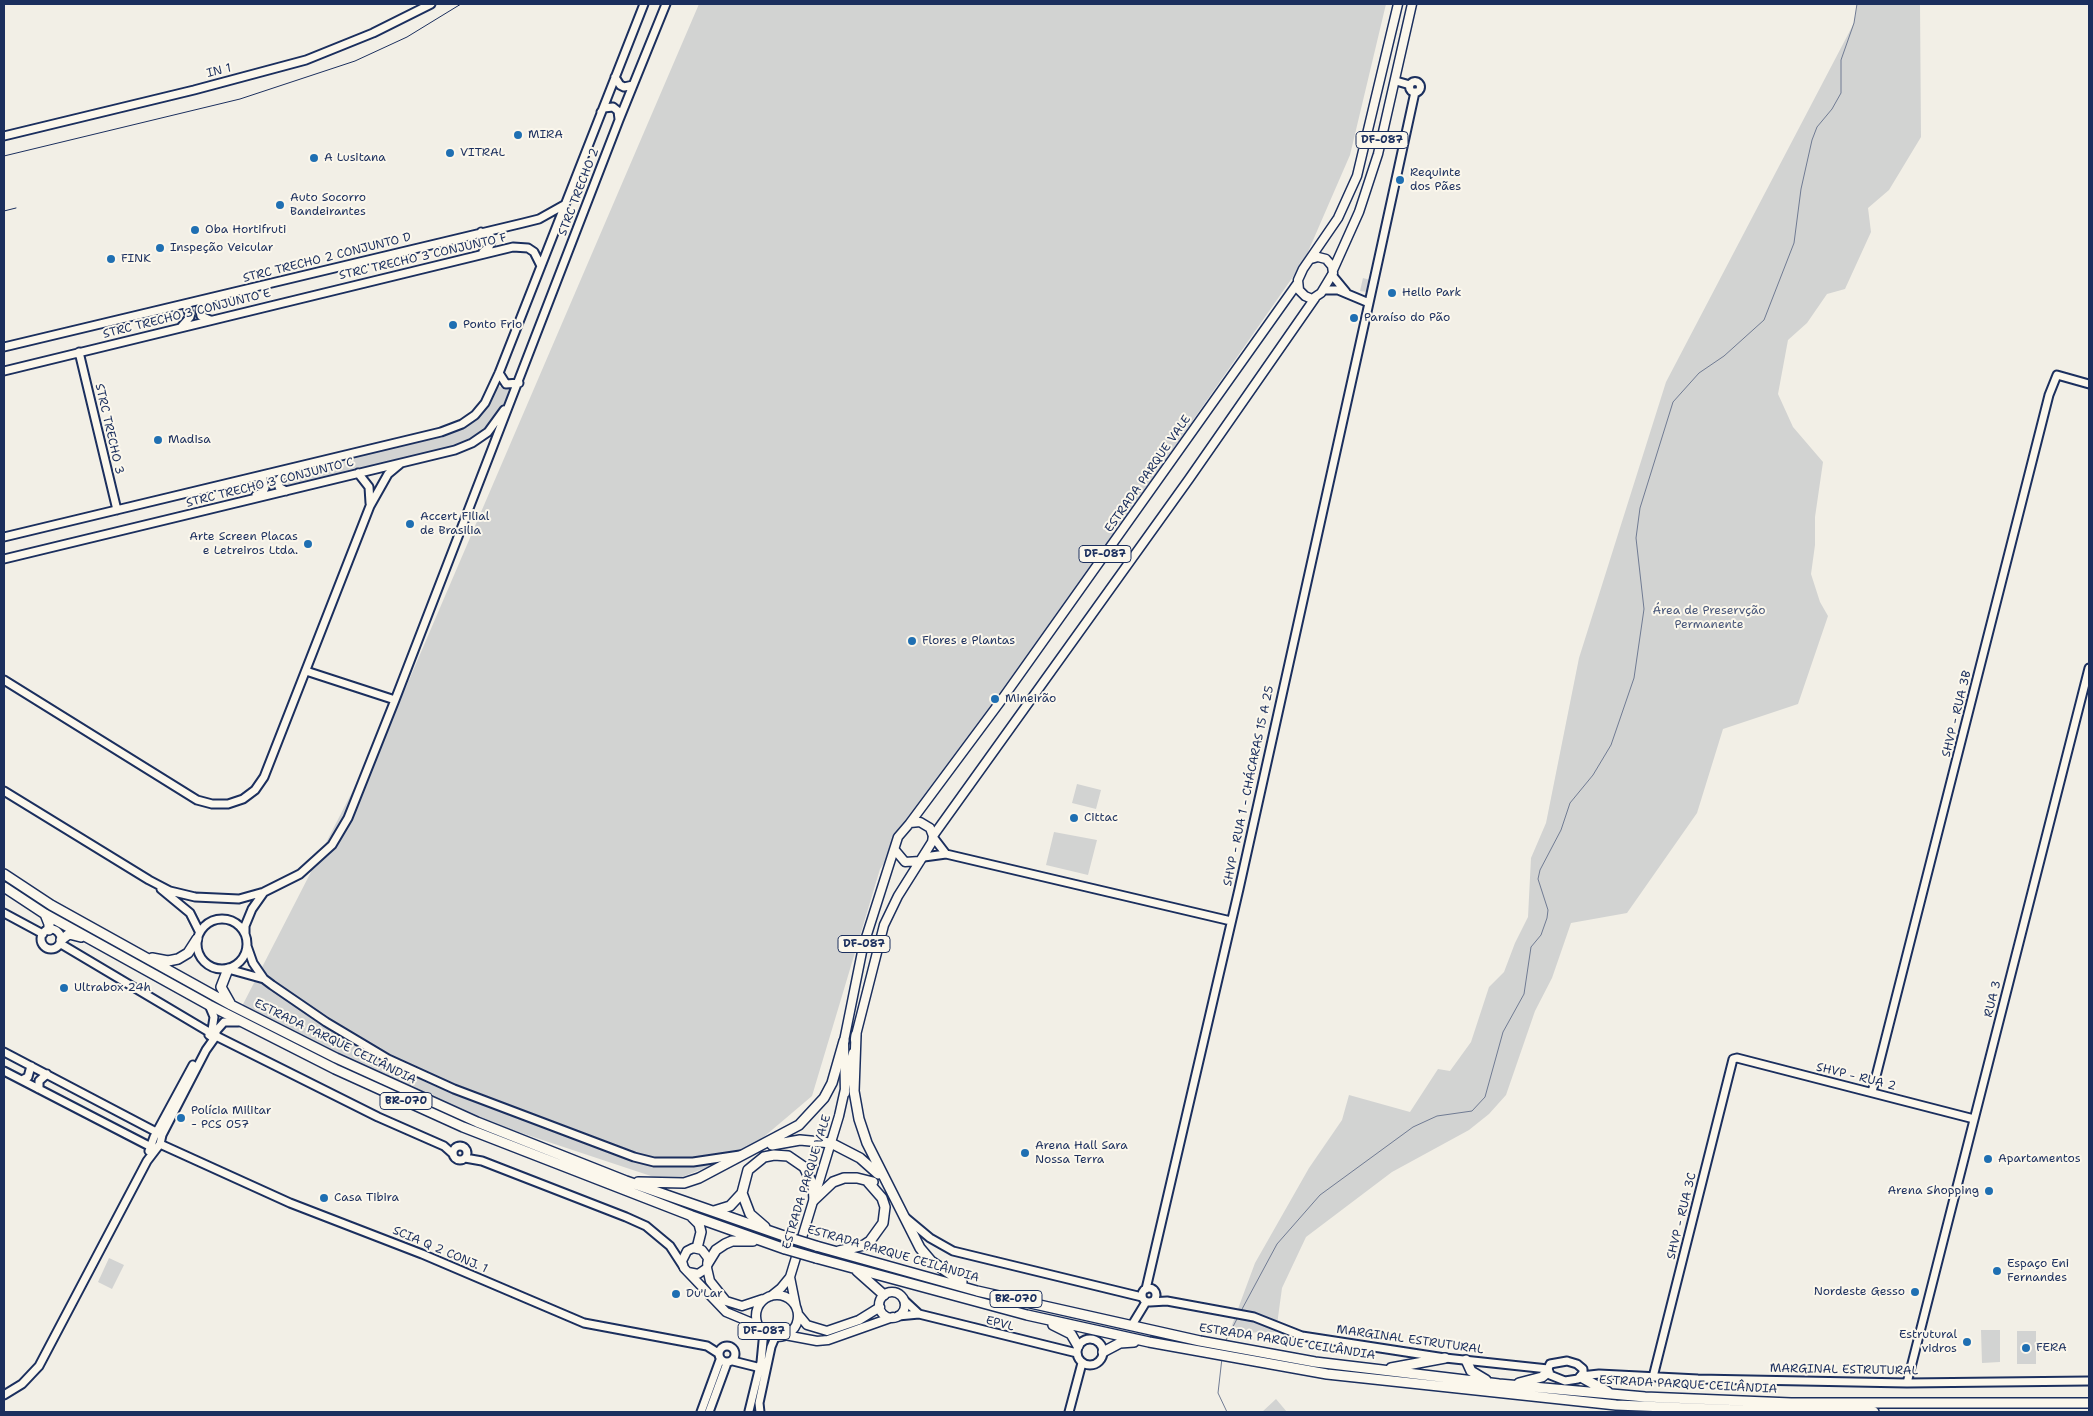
<!DOCTYPE html>
<html>
<head>
<meta charset="utf-8">
<style>
  body { margin:0 }
  #map { position:relative; width:2093px; height:1416px; overflow:hidden; background:#f2efe6; font-family:"Shantell Sans",sans-serif }
  canvas { display:block }
  .frame { position:absolute; inset:0; border:5px solid #1b2f5e; pointer-events:none }
</style>
</head>
<body>
<div id="map">
<canvas width="2093" height="1416"></canvas>
<div class="frame"></div>
</div>
<script>
const context = document.querySelector('canvas').getContext('2d');
context.lineJoin = 'round';
function fill(path, color) { context.fillStyle = color; context.fill(path, 'evenodd'); }
const toPath = rows => new Path2D(rows.map(r => 'M' + r).join(''));
function trace(path, color, width, dash) { context.strokeStyle = color; context.lineWidth = width; context.lineCap = dash ? 'butt' : 'round'; context.setLineDash(dash || []); context.stroke(path); }
function label(font, color, halo, rows, align = 'center') {
  context.font = font + ' "Shantell Sans",sans-serif'; context.lineWidth = 4; context.setLineDash([]); context.textBaseline = 'middle'; context.strokeStyle = halo; context.fillStyle = color; for (const [text, x, y, turn = 0] of rows) {
    context.save(); context.translate(x, y); context.rotate((+turn || 0) * Math.PI / 180); context.textAlign = isNaN(turn) ? turn : align; if (halo) context.strokeText(text, 0, 0); context.fillText(text, 0, 0); context.restore();
  }
}
fill(toPath([
  [699,4,1386,4,1350,155,1304,261,880,869,812,1096,746,1152,669,1182,443,1107,238,1014,406,687],
  [1857,4,1920,4,1921,137,1889,190,1868,208,1871,232,1845,289,1827,294,1807,323,1788,340,1778,394,1793,427,1823,462,1815,517,1815,545,1811,574,1820,602,1828,616,1798,704,1723,729,1697,813,1627,913,1571,923,1552,978,1535,1011,1506,1095,1489,1114,1469,1130,1392,1172,1306,1237,1282,1288,1276,1332,1229,1333,1255,1263,1309,1168,1342,1120,1349,1095,1410,1112,1438,1069,1450,1071,1471,1042,1489,987,1504,972,1515,943,1528,917,1531,858,1546,823,1579,658,1666,382,1854,23],
  [1363,278,1370,280,1367,292,1360,291],
  [498,386,510,391,497,417,475,437,447,449,286,487,281,484,283,477,331,462,443,437,466,426,485,409],
  [1077,784,1101,790,1096,809,1072,803],
  [1054,832,1097,840,1088,875,1046,865],
  [109,1258,124,1265,112,1289,98,1282],
  [1981,1330,2000,1330,2000,1362,1982,1363],
  [2017,1331,2036,1331,2036,1364,2017,1364],
  [1276,1399,1287,1412,1262,1412]
]), '#d2d3d2');
trace(toPath([
  [1241,1311,1277,1244,1320,1195,1413,1127,1437,1116,1472,1111,1485,1097,1503,1032,1524,994,1531,947,1541,935,1547,918,1548,910,1538,879,1540,870,1561,830,1570,803,1593,775,1611,745,1634,678,1644,609,1636,538,1640,508,1673,402,1699,373,1724,356,1764,320,1794,243,1801,189,1812,140,1817,127,1832,109,1841,93,1841,60,1854,23,1857,4],
  [1225,1342,1238,1317],
  [1222,1358,1218,1393,1227,1412]
]), '#707b93', 1);
const secondary = toPath([
  [615,77,620,85,624,87,633,85],
  [1396,81,1410,85],
  '1409.5 87a5.5 5.5 0 1 1 11 0a5.5 5.5 0 1 1-11 0Z',
  [601,112,604,108,613,107,618,111,619,119],
  [4,136,194,90,306,60,373,33,431,4],
  [481,232,488,236,491,242,489,247,483,252],
  [1332,275,1346,292],
  [208,300,201,306,200,311,201,316,210,320],
  [1369,303,1415,92],
  [182,326,190,317,186,304],
  [4,347,523,223,539,219,564,205],
  [79,352,117,510],
  [4,371,513,247,528,248,534,252,541,266],
  [499,373,506,384,519,383],
  [358,473,369,487,370,503],
  [286,491,279,487,278,481,287,470],
  [256,495,262,493,265,488,262,475],
  [4,537,441,432,462,424,475,415,485,403,499,373,644,4],
  [4,559,455,450,472,443,488,432,504,410],
  [306,671,395,700],
  [4,680,197,800,212,804,228,804,243,799,255,790,264,777,370,506,388,474,400,464],
  [4,791,149,880,170,891,195,897,239,899,264,892,300,874,332,845,348,818,395,700,619,120,666,4],
  [933,837,946,854],
  [924,857,946,854,1231,921],
  [161,889,190,913,199,931],
  [4,913,43,934],
  '197 944a25 25 0 1 1 50 0a25 25 0 1 1-50 0Z',
  '41 939a10 10 0 1 1 20 0a10 10 0 1 1-20 0Z',
  [245,933,245,926,252,909,264,892],
  [61,944,209,1032],
  [247,946,253,963,264,979,272,985,326,1022,388,1059,454,1089,634,1157,654,1162,693,1162,740,1155],
  [228,969,264,979],
  [209,1005,214,1017,212,1030],
  [216,1031,224,1022,238,1022],
  [216,1036,378,1117,444,1146,453,1154],
  [4,1052,162,1135],
  [4,1071,155,1149],
  [22,1080,28,1077,31,1066],
  [39,1089,39,1081,47,1074],
  [1872,1092,2049,395,2057,375,2089,384],
  [160,1144,290,1203,422,1254,584,1323,707,1346,718,1353],
  '453 1153a7 7 0 1 1 14 0a7 7 0 1 1-14 0Z',
  [149,1151,154,1137,193,1065],
  [465,1158,482,1161,626,1217,646,1226,670,1246,683,1266],
  [906,1218,930,1238,953,1251,1142,1297],
  '1142 1295a7 7 0 1 1 14 0a7 7 0 1 1-14 0Z',
  [1146,1289,1239,889,1369,303,1338,290,1324,290],
  [904,1300,919,1314],
  [1150,1302,1167,1301,1254,1317,1302,1336,1445,1358,1548,1369],
  [898,1316,919,1314,1077,1353],
  [1132,1325,1146,1302],
  '1077 1352a13 13 0 1 1 26 0a13 13 0 1 1-26 0Z',
  '719 1354a8 8 0 1 1 16 0a8 8 0 1 1-16 0Z',
  [733,1361,757,1367,759,1370],
  [1567,1361,1577,1364,1583,1369,1583,1373,1578,1379,1565,1381,1550,1375,1548,1369,1550,1364,1567,1361],
  [1581,1376,1599,1374,1698,1379,1907,1383,2089,1381],
  [1653,1377,1733,1059,1737,1058,1974,1119],
  [1907,1383,2089,668],
  [4,1395,22,1384,39,1366,147,1161,160,1144,162,1135,206,1050,216,1036,216,1031,212,1030,209,1035,213,1038],
  [749,1411,761,1362,764,1331],
  [701,1412,720,1360],
  [709,1412,727,1363],
  [760,1412,759,1403,771,1347,776,1335],
  [1069,1412,1082,1363]
]);
const primary = toPath([
  [1311,259,1318,257,1326,259,1332,266,1333,273,1321,293,1312,299,1305,296,1299,290,1298,280,1303,269,1338,218,1357,176,1398,4],
  [1333,270,1359,212,1378,154,1412,4],
  [910,823,1000,702,1297,284],
  [933,836,1189,479,1315,298],
  [895,850,905,862,920,861],
  [845,1093,844,1041,863,947,898,837,910,823,920,822,930,828,933,836,932,842,898,896,884,925,855,1039],
  [707,1268,710,1281,726,1301,742,1306,763,1299],
  [688,1272,698,1274,707,1268,708,1258,702,1250,693,1248,687,1251,682,1261,684,1268,726,1312,757,1325],
  [790,1277,796,1307],
  '879 1305a13 13 0 1 1 26 0a13 13 0 1 1-26 0Z',
  '756 1316a21 21 0 1 1 42 0a21 21 0 1 1-42 0Z',
  [771,1296,781,1288,790,1277,839,1116,853,1053],
  [798,1314,807,1325,827,1331,859,1320,880,1307],
  [785,1335,817,1341,828,1340,893,1317]
]);
const highway = toPath([
  [4,874,51,905,231,1005,336,1058,477,1122,626,1181,784,1236],
  [4,887,45,914,209,1005,335,1069,463,1127,692,1216,785,1249],
  [45,914,49,924,49,930],
  [61,940,69,934,81,937],
  [152,958,168,961,178,959,188,953,197,939],
  [228,969,221,987,230,1003],
  [856,1035,854,1091,859,1119,867,1143,920,1248,931,1261,962,1282],
  [772,1145,800,1140,831,1143,860,1158,878,1174],
  [638,1182,684,1183,699,1178,799,1125,824,1098,832,1083,844,1041],
  [814,1200,833,1182,844,1178,857,1178,873,1182],
  [714,1211,730,1206,742,1193],
  [692,1217,699,1224,701,1232,697,1248],
  [765,1227,750,1214,742,1193,748,1170,764,1157,774,1155,788,1156,804,1167,813,1185,814,1200],
  [816,1246,977,1291,1200,1341,1315,1362,1382,1370,1499,1384,1645,1397,1791,1403,2089,1403],
  [839,1251,864,1245,870,1241,883,1223,885,1207,882,1198,868,1182],
  [816,1258,1027,1315,1149,1342,1327,1374,1616,1405,1791,1412,1874,1412],
  [708,1263,716,1250,725,1244,732,1241,753,1241],
  [857,1271,884,1295],
  [1053,1325,1071,1334,1078,1346],
  [1103,1352,1120,1343,1134,1342],
  [1466,1360,1471,1371,1486,1380],
  [1391,1368,1445,1358],
  [1581,1377,1608,1392],
  [1519,1383,1542,1377,1548,1372]
]);
trace(secondary, '#1b2f5e', 11);
trace(primary, '#1b2f5e', 11);
trace(highway, '#1b2f5e', 12);
trace(secondary, '#fbf7ec', 7);
trace(primary, '#fbf7ec', 8);
trace(highway, '#fbf7ec', 9);
trace(toPath([
  [4,156,240,99,355,61,407,37,461,4],
  [4,211,16,208]
]), '#1b2f5e', 1);
const highwayBridge = toPath([
  [784,1236,816,1246],
  [785,1249,816,1258]
]);
trace(highwayBridge, '#1b2f5e', 12, []);
trace(highwayBridge, '#fbf7ec', 9);
for (const [x, y, r, color] of [
  [518,135,5,"#1f6fb2"],
  [450,153,5,"#1f6fb2"],
  [314,158,5,"#1f6fb2"],
  [1400,180,5,"#1f6fb2"],
  [280,205,5,"#1f6fb2"],
  [195,230,5,"#1f6fb2"],
  [160,248,5,"#1f6fb2"],
  [111,259,5,"#1f6fb2"],
  [1392,293,5,"#1f6fb2"],
  [1354,318,5,"#1f6fb2"],
  [453,325,5,"#1f6fb2"],
  [158,440,5,"#1f6fb2"],
  [410,524,5,"#1f6fb2"],
  [308,544,5,"#1f6fb2"],
  [912,641,5,"#1f6fb2"],
  [995,699,5,"#1f6fb2"],
  [1074,818,5,"#1f6fb2"],
  [64,988,5,"#1f6fb2"],
  [181,1118,5,"#1f6fb2"],
  [1025,1153,5,"#1f6fb2"],
  [1988,1159,5,"#1f6fb2"],
  [1989,1191,5,"#1f6fb2"],
  [324,1198,5,"#1f6fb2"],
  [1997,1271,5,"#1f6fb2"],
  [1915,1292,5,"#1f6fb2"],
  [676,1294,5,"#1f6fb2"],
  [1967,1342,5,"#1f6fb2"],
  [2026,1348,5,"#1f6fb2"]
]) { const dot = new Path2D(); dot.arc(x, y, r, 0, 2 * Math.PI); context.fillStyle = color; context.fill(dot); trace(dot, '#fbf7ec', 2); }
for (const [x, y, w] of [
  [1382,140,52],
  [1105,554,52],
  [864,944,52],
  [406,1101,52],
  [1016,1299,52],
  [764,1331,52]
]) { const box = new Path2D(); box.roundRect(x - w / 2, y - 8.5, w, 17, 4); context.fillStyle = '#fbf7ec'; context.fill(box); trace(box, '#1b2f5e', 1); }
label('bold 11px', '#1b2f5e', null, [
  ["DF-087",1382,140],
  ["DF-087",1105,554],
  ["DF-087",864,944],
  ["BR-070",406,1101],
  ["BR-070",1016,1299],
  ["DF-087",764,1331]
]);
label('12px', '#1b2f5e', '#fbf7ec', [
  ["IN 1",219,71,-14],
  ["STRC TRECHO 2",579,192,-69],
  ["STRC TRECHO 3 CONJUNTO F",423,257,-13],
  ["STRC TRECHO 2 CONJUNTO D",327,258,-14],
  ["STRC TRECHO 3 CONJUNTO E",187,314,-14],
  ["STRC TRECHO 3",109,429,77],
  ["ESTRADA PARQUE VALE",1148,474,-55],
  ["STRC TRECHO 3 CONJUNTO C",270,483,-14],
  ["SHVP - RUA 3B",1957,714,-76],
  ["SHVP - RUA 1 - CHÁCARAS 15 A 25",1249,786,-78],
  ["RUA 3",1993,999,-76],
  ["ESTRADA PARQUE CEILÂNDIA",335,1042,26],
  ["SHVP - RUA 2",1856,1077,14],
  ["ESTRADA PARQUE VALE",807,1182,-73],
  ["SHVP - RUA 3C",1682,1216,-76],
  ["SCIA Q 2 CONJ. 1",440,1250,23],
  ["ESTRADA PARQUE CEILÂNDIA",893,1254,16],
  ["EPVL",1000,1324,14],
  ["MARGINAL ESTRUTURAL",1410,1340,8],
  ["ESTRADA PARQUE CEILÂNDIA",1287,1342,9],
  ["MARGINAL ESTRUTURAL",1844,1370,1],
  ["ESTRADA PARQUE CEILÂNDIA",1688,1385,3]
]);
label('12px', '#1b2f5e', '#fbf7ec', [
  ["MIRA",528,135],
  ["VITRAL",460,153],
  ["A Lusitana",324,158],
  ["Requinte",1410,173],
  ["dos Pães",1410,187],
  ["Auto Socorro",290,198],
  ["Bandeirantes",290,212],
  ["Oba Hortifruti",205,230],
  ["Inspeção Veicular",170,248],
  ["FINK",121,259],
  ["Hello Park",1402,293],
  ["Paraíso do Pão",1364,318],
  ["Ponto Frio",463,325],
  ["Madisa",168,440],
  ["Accert Filial",420,517],
  ["de Brasilia",420,531],
  ["Arte Screen Placas",298,537,"right"],
  ["e Letreiros Ltda.",298,551,"right"],
  ["Flores e Plantas",922,641],
  ["Mineirão",1005,699],
  ["Cittac",1084,818],
  ["Ultrabox 24h",74,988],
  ["Polícia Militar",191,1111],
  ["- PCS 057",191,1125],
  ["Arena Hall Sara",1035,1146],
  ["Nossa Terra",1035,1160],
  ["Apartamentos",1998,1159],
  ["Arena Shopping",1979,1191,"right"],
  ["Casa Tibira",334,1198],
  ["Espaço Eni",2007,1264],
  ["Fernandes",2007,1278],
  ["Nordeste Gesso",1905,1292,"right"],
  ["Du'Lar",686,1294],
  ["Estrutural",1957,1335,"right"],
  ["vidros",1957,1349,"right"],
  ["FERA",2036,1348]
], 'left');
label('12px', '#49587b', '#fbf7ec', [
  ["Área de Preservção",1709,611],
  ["Permanente",1709,625]
]);
</script>
</body>
</html>
